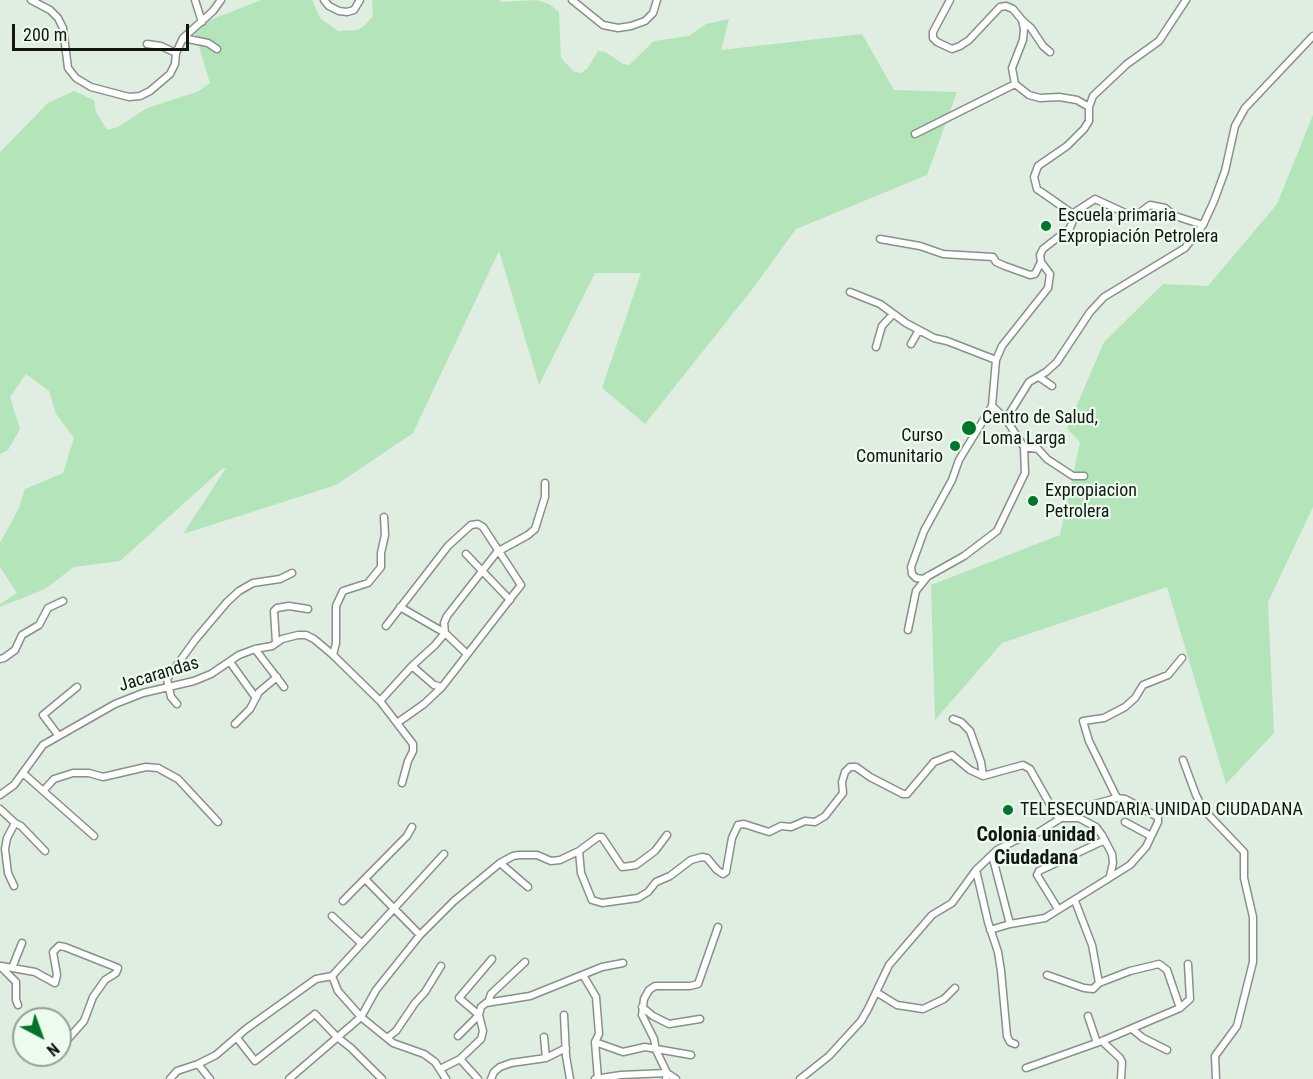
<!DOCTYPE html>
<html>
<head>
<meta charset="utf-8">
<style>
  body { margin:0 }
  #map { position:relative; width:1313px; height:1079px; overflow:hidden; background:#e0eee1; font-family:"Roboto Condensed",sans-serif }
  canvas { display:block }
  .north { position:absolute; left:12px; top:1007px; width:60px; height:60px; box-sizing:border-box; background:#edfbee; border:2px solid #95a096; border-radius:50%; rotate:139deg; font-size:16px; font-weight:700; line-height:24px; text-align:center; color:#121712 }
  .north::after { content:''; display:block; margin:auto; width:21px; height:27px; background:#00762c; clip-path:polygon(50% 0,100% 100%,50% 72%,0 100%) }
  .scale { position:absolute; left:12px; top:24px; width:177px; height:27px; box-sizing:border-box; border:3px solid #121712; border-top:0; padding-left:8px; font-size:18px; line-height:21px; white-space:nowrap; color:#121712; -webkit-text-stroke:4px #edfbee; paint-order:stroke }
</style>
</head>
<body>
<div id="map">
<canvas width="1313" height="1079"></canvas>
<div class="north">N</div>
<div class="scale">200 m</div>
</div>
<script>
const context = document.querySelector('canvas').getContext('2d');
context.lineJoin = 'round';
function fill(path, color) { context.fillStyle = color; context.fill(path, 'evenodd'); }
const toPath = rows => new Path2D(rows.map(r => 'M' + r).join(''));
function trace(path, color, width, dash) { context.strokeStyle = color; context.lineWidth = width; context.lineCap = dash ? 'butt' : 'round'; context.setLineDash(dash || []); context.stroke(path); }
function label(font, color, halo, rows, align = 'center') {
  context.font = font + ' "Roboto Condensed",sans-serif'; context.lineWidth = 4.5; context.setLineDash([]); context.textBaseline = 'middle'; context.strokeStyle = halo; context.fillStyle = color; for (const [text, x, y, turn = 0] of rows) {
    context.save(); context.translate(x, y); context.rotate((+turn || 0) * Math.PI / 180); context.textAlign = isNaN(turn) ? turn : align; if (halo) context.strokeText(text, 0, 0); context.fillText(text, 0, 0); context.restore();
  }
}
fill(toPath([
  [261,0,312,0,320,18,338,31,358,30,364,26,373,16,372,0,499,0,502,2,536,0,549,4,559,12,561,58,574,72,581,73,587,69,598,51,605,52,623,64,629,65,654,41,689,36,706,24,729,19,721,50,862,34,894,90,957,92,927,175,796,229,754,287,645,424,602,388,641,273,595,273,539,385,499,251,413,433,336,485,183,534,226,468,222,469,120,561,74,567,45,589,0,607,0,604,17,593,0,567,0,543,19,508,25,489,63,473,74,438,56,414,49,391,26,374,10,397,20,429,8,450,0,454,0,152,48,103,74,91,94,100,96,112,107,130,118,127,147,108,197,92,210,83,193,27],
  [1313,115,1313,507,1268,602,1274,733,1226,784,1167,587,1002,643,935,720,931,585,1060,535,1080,442,1067,428,1104,342,1163,284,1208,286,1277,204]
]), '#b4e4ba');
const minor = toPath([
  [31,0,50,10,58,18,63,28,68,68,76,78,91,87,129,97,140,96,150,91,170,74,175,64,176,53,183,38,213,11,221,0],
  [195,0,202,22],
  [324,0,329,6,339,11,347,12,354,10,360,0],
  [572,0,603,25,618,28,631,26,645,21,653,13,657,0],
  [950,0,933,32,933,38,937,42,952,49,960,46,969,40,1000,7,1006,6,1013,9,1022,20,1024,29,1023,40,1012,68,1015,84,1029,95,1040,98,1059,97,1077,100,1089,107],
  [1022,20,1031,28,1043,46,1050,52],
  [183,38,208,43,217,49],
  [147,44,161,46,176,53],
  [915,134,1015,84],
  [1072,214,1095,199,1134,217,1150,205,1165,208,1175,216,1203,225],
  [880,239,920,246,943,254,993,257,996,262,1005,266,1030,275,1035,274,1041,262],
  [850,292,880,304,906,323,934,338,947,341,996,360],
  [911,344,919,330],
  [876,347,882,326,893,314],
  [1039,377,1052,386],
  [992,406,996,360,1002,346,1048,288,1050,274,1041,262,1040,255,1043,249,1070,228,1074,218,1070,212,1037,189,1034,177,1038,166,1067,146,1084,129,1089,121,1089,107,1093,96,1127,64,1159,41,1186,0],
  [992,406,959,460,952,480,924,531,911,567,912,574,916,578,923,579,964,556,997,531,1025,473,1024,447],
  [992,406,1006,419,1024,447,1038,449,1047,459,1073,476,1084,476],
  [1006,419,1029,382,1046,372,1057,362,1090,312,1104,297,1185,248,1197,233,1203,225,1214,201,1225,171,1235,126,1245,108,1313,36],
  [466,554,510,600],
  [400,607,445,633,467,654],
  [386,626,448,546,471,525,478,524,483,527,521,585,442,687,424,704,397,723],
  [908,630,916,591,928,576],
  [276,643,274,611,277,608,289,606,308,609],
  [255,649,284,687],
  [333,655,336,643,336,606,343,591,368,583,381,567,381,553,385,535,384,517],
  [0,659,4,658,15,650,22,635,39,625,48,608,63,601],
  [230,662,256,698],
  [412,666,434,685,442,687],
  [380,701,412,666,435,645,445,633,444,623,447,616,497,552,528,535,535,529,545,497,545,483],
  [177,704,171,697,167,679,195,640,227,602,239,591,253,583,280,579,292,573],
  [953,719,961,722,970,731,981,762,983,776],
  [235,724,250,709,259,692,277,677],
  [58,735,43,715,77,687],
  [1183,760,1196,795,1203,809,1244,852,1244,878,1253,917,1253,962,1237,1026,1215,1056,1216,1079],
  [24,774,94,836],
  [44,790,54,779,73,773,89,773,103,777,146,767,158,768,178,779,218,822],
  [0,795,14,785,43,745,115,704,143,693,194,681,211,674,239,655,255,649,272,646,282,639,298,635,306,635,314,639,333,655,380,701,413,744,413,751,408,761,402,783],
  [1117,798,1089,741,1083,721,1104,718,1125,707,1135,698,1143,685,1168,675,1182,658],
  [0,809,15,823,21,826,45,851],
  [1125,822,1151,836],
  [579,851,581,873,592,900,602,903,638,898,648,892,656,882,670,876,691,860,702,857,707,858,717,870,723,874,726,872,732,838,738,825,744,824,769,832,781,826,791,827,805,821,815,822,825,816,843,793,842,782,845,772,850,767,856,767,870,777,903,794,907,794,934,762,952,755,970,770,983,776,1023,765,1030,769,1056,815,1062,818,1079,818,1096,827,1102,835,1112,854,1113,863,1110,876],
  [992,855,1010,924],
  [500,863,528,887],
  [976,870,988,922,998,952,1001,971,1007,1036,1010,1042,1015,1044],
  [365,879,420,935],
  [14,886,8,873,5,849,7,838,15,823],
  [343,901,407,836,412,827],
  [1075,901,1092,945,1099,983,1130,971,1159,964,1167,970,1180,1008],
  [1058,909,1037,875,1039,871,1105,840],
  [332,916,361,943],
  [1,966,35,972,55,983,57,975,53,952,59,946,65,947,118,968,116,973,105,980,93,997,84,1021,68,1039],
  [1,967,16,982,16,1000,18,1005],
  [12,968,22,943],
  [583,975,596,997,599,1034,595,1042,598,1079],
  [1047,975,1084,988,1093,989,1099,983],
  [332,976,338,991,361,1017,393,1043,424,1054,435,1062,446,1079],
  [876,992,897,1005,923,1009,944,999,955,988],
  [488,1002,491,994,525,962],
  [642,1007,653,1016,669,1024,700,1019],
  [564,1015,566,1056,570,1079],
  [1088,1016,1097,1043],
  [1132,1029,1143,1038,1167,1050],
  [458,1036,479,1015,459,998,492,959],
  [544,1037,546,1058],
  [237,1038,255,1061,315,1014,337,1037,351,1048,382,1079],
  [387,1038,396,1031,415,1003,425,992,441,966],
  [1102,1041,1120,1058,1122,1062,1121,1079],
  [595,1042,623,1052,645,1047,691,1055],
  [460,1059,478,1079],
  [198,1064,210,1079],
  [1026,1068,1102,1041,1180,1008,1190,999,1188,964],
  [440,1069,460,1059,481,1039,483,1031,479,1015,481,1007,486,1003,530,996,602,967,623,963],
  [170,1079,177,1071,198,1064,216,1055,246,1029,316,979,332,976,444,854],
  [289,1079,361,1017,376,990,420,935,454,901,500,863,513,856,519,855,537,855,551,861,560,860,579,851,598,837,602,837,622,867,630,866,636,865,655,851,667,835],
  [491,1079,494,1072,500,1067,511,1063,546,1058,566,1048],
  [595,1079,621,1075,667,1073,676,1079],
  [666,1079,667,1073,656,1050,654,1039,642,1015,644,999,649,990,655,986,690,986,698,984,718,927],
  [800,1079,829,1056,861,1021,868,1009,889,965,932,915,952,903,976,870,997,850,1014,841,1039,832,1066,815,1087,806,1117,798,1125,799,1158,817,1158,822,1146,847,1130,865,1045,918,1010,924,990,930]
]);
trace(minor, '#869287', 9);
trace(minor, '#fff', 6);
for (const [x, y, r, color] of [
  [1046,226,6,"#00762c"],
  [969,428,8,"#00762c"],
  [955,446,6,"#00762c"],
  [1033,501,6,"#00762c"],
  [1008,810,6,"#00762c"]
]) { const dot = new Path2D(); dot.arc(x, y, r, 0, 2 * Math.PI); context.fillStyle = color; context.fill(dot); trace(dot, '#edfbee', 2); }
label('18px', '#121712', '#edfbee', [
  ["Escuela primaria",1058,216],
  ["Expropiación Petrolera",1058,237],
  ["Centro de Salud,",982,418],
  ["Loma Larga",982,439],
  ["Curso",943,436,"right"],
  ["Comunitario",943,457,"right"],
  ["Expropiacion",1045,491],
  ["Petrolera",1045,512],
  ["TELESECUNDARIA UNIDAD CIUDADANA",1020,810]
], 'left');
label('18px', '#121712', '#edfbee', [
  ["Jacarandas",159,675,-17]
]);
label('bold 20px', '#121712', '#edfbee', [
  ["Colonia unidad",1036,836],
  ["Ciudadana",1036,859]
]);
</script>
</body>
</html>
